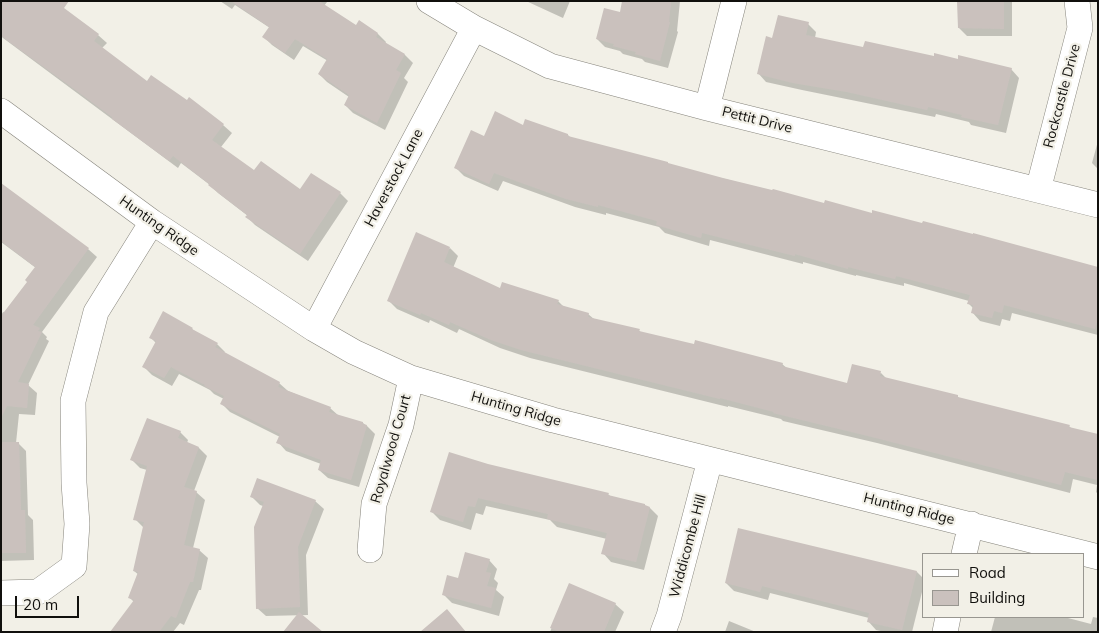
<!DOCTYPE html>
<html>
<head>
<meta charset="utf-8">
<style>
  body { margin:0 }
  #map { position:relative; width:1099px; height:633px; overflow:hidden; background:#f2f0e7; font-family:Mulish,sans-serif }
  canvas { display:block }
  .frame { position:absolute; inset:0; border:2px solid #11100d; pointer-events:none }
  .legend { position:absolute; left:922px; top:553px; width:162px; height:65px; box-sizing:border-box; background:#f2f0e7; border:1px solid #989690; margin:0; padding:6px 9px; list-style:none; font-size:15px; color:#11100d }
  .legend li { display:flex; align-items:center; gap:10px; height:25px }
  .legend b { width:25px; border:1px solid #989690 }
  .scale { position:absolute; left:15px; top:596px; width:64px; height:22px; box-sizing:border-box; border:2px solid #11100d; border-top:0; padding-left:6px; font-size:15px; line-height:18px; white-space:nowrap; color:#11100d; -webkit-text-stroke:4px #f2f0e7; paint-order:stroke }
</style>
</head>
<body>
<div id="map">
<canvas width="1099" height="633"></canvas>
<div class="frame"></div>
<ul class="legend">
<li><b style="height:6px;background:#fff"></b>Road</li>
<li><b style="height:14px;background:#cac1bd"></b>Building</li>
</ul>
<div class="scale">20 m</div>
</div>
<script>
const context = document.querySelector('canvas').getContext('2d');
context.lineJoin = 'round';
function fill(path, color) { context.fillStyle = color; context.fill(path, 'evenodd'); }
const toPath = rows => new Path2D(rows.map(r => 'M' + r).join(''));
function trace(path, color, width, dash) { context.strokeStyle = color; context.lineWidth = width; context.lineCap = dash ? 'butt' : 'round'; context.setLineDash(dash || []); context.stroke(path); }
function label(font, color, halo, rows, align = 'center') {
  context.font = font + ' Mulish,sans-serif'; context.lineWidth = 4.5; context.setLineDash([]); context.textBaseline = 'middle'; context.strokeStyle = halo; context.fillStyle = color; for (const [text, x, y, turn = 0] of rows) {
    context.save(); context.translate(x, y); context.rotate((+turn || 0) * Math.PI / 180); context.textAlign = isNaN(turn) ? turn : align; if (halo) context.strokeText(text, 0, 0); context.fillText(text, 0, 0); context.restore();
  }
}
fill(toPath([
  [1,1,98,35,107,43,102,48,147,83,187,102,189,99,223,125,232,133,221,147,254,172,300,191,340,193,348,201,308,261,255,225,247,217,248,216,218,193,210,185,181,163,178,168,3,38,1,36],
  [220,1,326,1,327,2,324,6,356,27,360,22,378,34,386,42,385,44,405,55,413,63,404,78,408,82,385,130,353,113,345,105,349,97,327,82,319,74,328,61,303,46,294,60,272,45,264,37,270,28,235,5,232,9],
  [526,1,570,1,563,18],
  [623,1,680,1,677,31,678,32,668,68,645,62,642,59,623,54,620,51,605,47,597,39,622,14],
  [959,1,1012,1,1012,36,967,36,959,28],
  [808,24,816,32,815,38,864,48,1011,69,1019,78,1006,133,971,125,969,122,936,114,935,117,802,90,766,82,758,73,773,39],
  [524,127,568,135,571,138,669,165,825,204,1098,268,1098,335,1012,313,1010,321,1002,319,1000,326,980,321,972,312,973,308,969,304,969,301,904,283,904,286,856,275,856,276,803,262,803,264,710,240,709,246,665,233,659,227,606,213,606,215,575,207,503,181,498,191,464,176,456,168,484,138],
  [1098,141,1098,169,1092,163],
  [1,184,88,249,97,257,42,332,47,337,46,339,49,341,28,385,37,393,35,415,19,414,16,443,18,443,26,451,28,515,33,520,34,560,1,561,1,316,3,312,5,313,29,282,36,268,1,242],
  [450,248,458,256,453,268,501,290,558,301,565,308,588,314,594,319,639,330,641,333,782,364,788,369,848,385,881,373,888,380,958,397,960,399,1069,426,1072,429,1098,436,1098,494,1096,492,1097,485,1073,479,1070,493,877,443,783,421,781,419,728,406,728,407,530,358,500,348,459,329,457,333,430,320,429,323,397,309,389,301],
  [192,329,196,332,217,344,225,352,224,353,279,383,288,391,330,408,339,416,363,423,367,426,375,434,359,487,328,478,319,470,321,464,286,451,278,442,280,437,230,412,222,404,224,399,214,394,210,390,179,374,172,386,152,375,144,367,156,343,150,337],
  [180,432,188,440,187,443,199,448,207,456,194,491,196,492,205,500,193,548,199,550,208,558,201,590,199,590,184,625,180,623,173,632,112,632,134,602,130,598,139,575,134,571,144,528,135,519,147,470,140,468,132,460],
  [488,465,608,494,610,496,650,508,658,516,644,570,611,562,603,553,607,539,557,527,550,520,486,506,483,515,476,513,471,530,440,520,432,512],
  [252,497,315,501,324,509,306,555,308,615,266,616,257,608,263,506,260,505],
  [489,560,497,569,494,579,498,583,496,590,504,597,499,616,452,603,444,595,459,580],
  [917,572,923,578,923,588,912,632,885,632,876,630,868,621,869,618,770,593,768,600,734,591,726,583],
  [569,585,615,604,624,612,615,632,550,632],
  [995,617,1068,617,1068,618,1091,624,1093,617,1098,618,1098,632,991,632],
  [729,621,756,632,725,632]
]), '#0003');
fill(toPath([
  [1,1,69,1,64,8,99,34,94,41,147,81,151,75,187,100,189,97,224,124,212,140,254,170,261,161,300,189,311,173,341,192,300,254,245,217,247,215,208,185,209,184,173,156,169,161,112,119,112,117,70,86,1,36],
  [231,1,319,1,356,25,359,20,378,33,376,37,405,54,396,70,401,73,377,123,344,105,349,95,318,74,327,59,295,39,285,53,262,37,269,27],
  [622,1,671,1,669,22,670,22,660,61,635,54,636,52,613,46,614,44,596,39,604,8,620,12],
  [957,1,1004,1,1004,29,958,28],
  [778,15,809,22,806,35,863,47,865,41,934,56,934,53,958,59,958,55,1012,68,998,125,961,117,962,115,928,107,927,110,847,92,793,83,757,74,766,36,772,38],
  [495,111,523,125,525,119,568,134,568,136,668,162,668,163,723,178,772,190,773,189,824,203,825,200,872,213,872,210,922,223,923,221,973,234,973,233,1098,267,1098,318,1095,329,1004,305,1002,313,994,311,992,318,971,313,973,305,967,304,970,295,896,276,895,279,848,267,848,269,795,254,795,256,702,233,701,238,656,225,657,221,598,205,598,207,566,199,494,173,489,184,454,168,471,130,484,136],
  [1,183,89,248,33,325,40,328,38,331,42,332,18,382,29,384,27,408,7,406,1,418,1,316,27,282,25,280,35,267,1,241],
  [416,232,450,247,444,262,500,288,502,282,559,300,557,304,589,313,588,317,640,329,639,331,694,344,695,340,733,350,783,363,782,366,847,383,852,364,881,371,880,376,958,395,958,397,1070,425,1069,427,1098,434,1098,480,1065,472,1061,485,868,436,773,413,774,412,720,398,720,399,521,350,491,340,450,322,449,325,421,313,420,315,387,301],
  [163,311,193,328,192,329,218,343,215,347,280,382,278,387,331,407,329,412,363,422,363,424,367,425,351,480,318,470,321,460,276,443,280,434,220,404,224,396,204,386,205,385,171,367,164,378,142,367,156,341,149,338],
  [147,418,181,431,178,438,199,447,184,487,197,491,184,545,200,549,193,582,190,582,176,618,171,616,159,632,110,632,134,600,128,598,138,572,133,571,144,522,133,520,147,466,130,460],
  [1,442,19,442,21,510,25,510,26,553,1,553],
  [449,452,488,464,609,493,608,495,645,504,645,505,650,507,636,562,601,554,607,533,547,519,548,514,478,498,475,507,468,506,463,522,430,512],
  [257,478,316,500,298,547,300,607,256,609,254,527,264,502,250,497],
  [738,528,917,571,902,630,867,622,869,613,762,586,760,592,725,583],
  [465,552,490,559,486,572,491,573,487,586,496,588,491,608,442,595,447,575,458,578],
  [569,583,616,603,604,632,560,632,550,628],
  [447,609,466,632,420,632],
  [299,612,323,632,283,632]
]), '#cac1bd');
const minor = toPath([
  [429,1,474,28,550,66,707,108,1098,205],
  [707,108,734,1],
  [1,111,152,222,314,329,354,352,411,378,553,420,1098,557],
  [1038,190,1080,28,1077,1],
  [314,329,474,28],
  [370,550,374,504,401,425,411,378],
  [964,554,971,524],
  [1,593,38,592,74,566,77,524,74,483,73,401,96,312,152,222],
  [663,632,669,616,710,460],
  [945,632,948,617]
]);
trace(minor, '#86847c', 26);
trace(minor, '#fff', 25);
label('14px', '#11100d', '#f2f0e7', [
  ["Rockcastle Drive",1062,96,-75],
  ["Pettit Drive",757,120,14],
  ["Haverstock Lane",394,178,-62],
  ["Hunting Ridge",159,226,35],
  ["Hunting Ridge",516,409,16],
  ["Royalwood Court",391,449,-74],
  ["Hunting Ridge",909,509,14],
  ["Widdicombe Hill",688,546,-75]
]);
</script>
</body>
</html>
